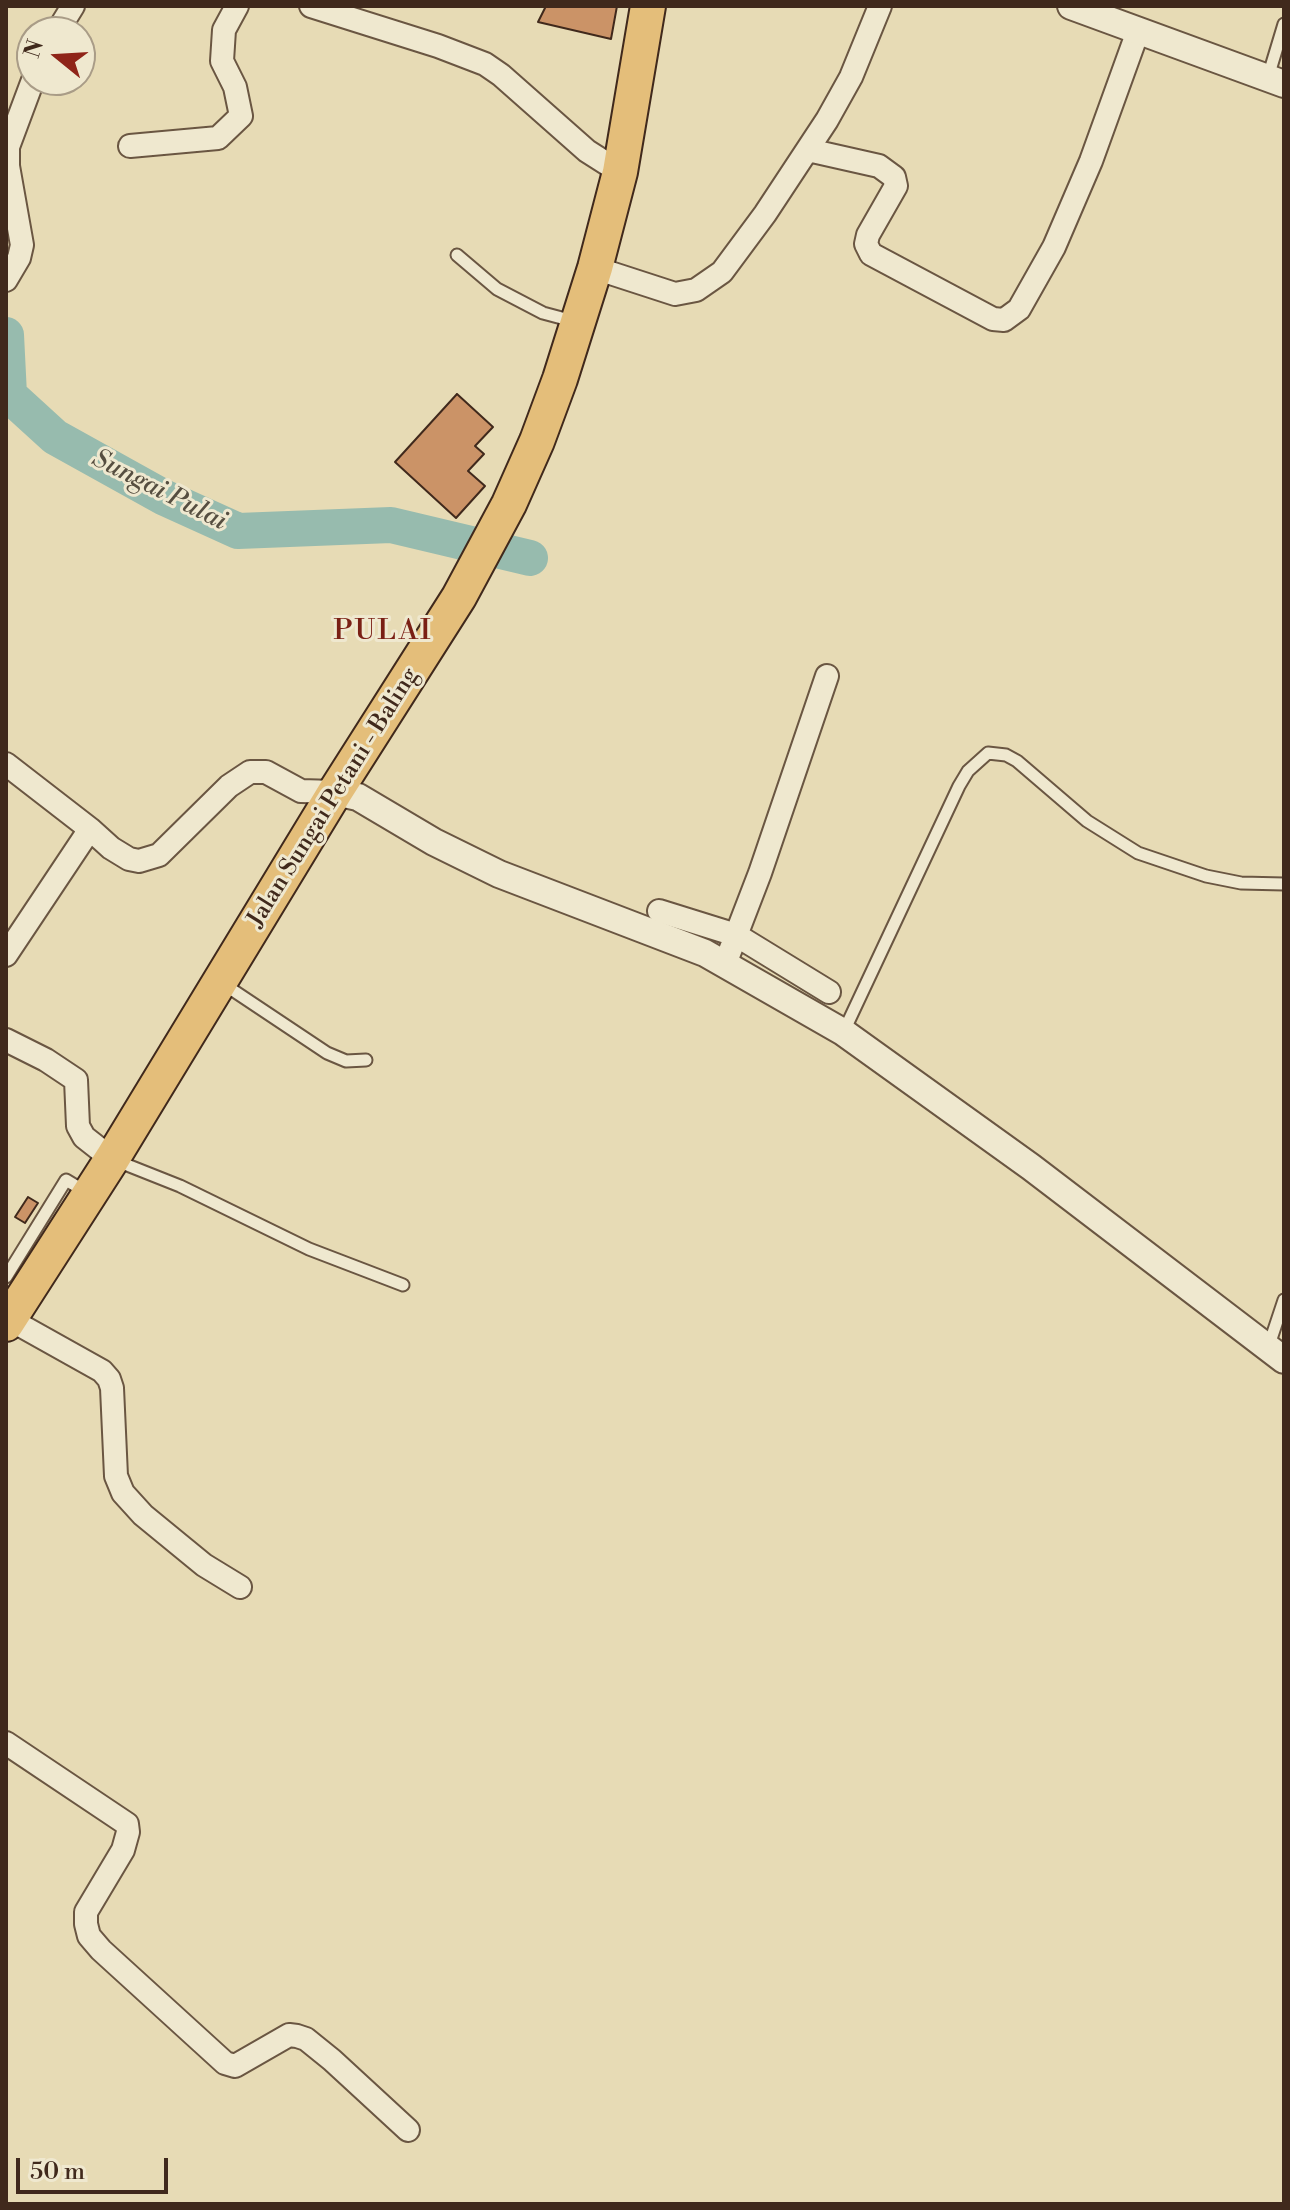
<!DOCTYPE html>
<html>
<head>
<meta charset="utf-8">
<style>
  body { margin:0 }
  #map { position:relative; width:1290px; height:2210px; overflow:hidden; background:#e7dbb5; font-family:"Libre Bodoni",serif }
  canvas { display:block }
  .frame { position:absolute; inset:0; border:8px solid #40291c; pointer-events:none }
  .north { position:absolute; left:16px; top:16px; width:80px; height:80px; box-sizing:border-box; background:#efe8cf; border:2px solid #a99c87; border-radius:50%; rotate:288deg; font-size:22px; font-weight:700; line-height:32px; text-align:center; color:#40291c }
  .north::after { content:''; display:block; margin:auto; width:28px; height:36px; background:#8f2418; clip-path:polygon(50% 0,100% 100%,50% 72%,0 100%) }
  .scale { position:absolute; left:16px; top:2158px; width:152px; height:36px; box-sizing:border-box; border:4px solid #40291c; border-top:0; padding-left:10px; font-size:24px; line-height:28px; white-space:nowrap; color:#40291c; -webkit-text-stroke:6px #efe8cf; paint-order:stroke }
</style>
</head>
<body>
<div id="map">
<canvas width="1290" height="2210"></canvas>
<div class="frame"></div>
<div class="north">N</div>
<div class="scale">50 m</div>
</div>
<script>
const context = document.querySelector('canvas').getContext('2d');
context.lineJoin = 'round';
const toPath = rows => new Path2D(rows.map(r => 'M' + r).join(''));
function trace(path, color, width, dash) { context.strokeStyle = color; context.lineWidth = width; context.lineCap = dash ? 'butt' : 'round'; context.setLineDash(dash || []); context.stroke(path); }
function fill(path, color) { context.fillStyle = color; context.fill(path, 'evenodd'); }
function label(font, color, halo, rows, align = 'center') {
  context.font = font + ' "Libre Bodoni",serif'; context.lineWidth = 6; context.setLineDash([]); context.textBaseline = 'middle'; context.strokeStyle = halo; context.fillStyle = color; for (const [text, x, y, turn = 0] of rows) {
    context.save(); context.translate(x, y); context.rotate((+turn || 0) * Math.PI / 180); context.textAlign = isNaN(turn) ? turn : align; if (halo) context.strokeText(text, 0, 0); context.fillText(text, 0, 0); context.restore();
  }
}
trace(toPath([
  [6,335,9,395,55,437,163,497,238,531,391,525,530,558]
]), '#97bbae', 36);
const building = toPath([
  [546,6,617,6,611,39,538,22,546,6],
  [457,394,493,427,475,446,484,454,468,471,485,486,456,518,395,462,457,394],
  [28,1197,38,1203,25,1223,15,1217,28,1197]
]);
fill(building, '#cb9367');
trace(building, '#40291c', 2);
const service = toPath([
  [1268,77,1284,24],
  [457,255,497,289,543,313,573,321],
  [222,983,327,1053,346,1061,366,1060],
  [844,1031,959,786,968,771,988,753,1006,755,1017,761,1087,821,1138,853,1206,876,1241,883,1284,884],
  [117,1161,180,1186,309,1249,403,1285],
  [6,1277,66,1180,86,1192],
  [1268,1348,1284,1300]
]);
const minor = toPath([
  [311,6,438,46,485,64,501,75,587,151,620,172],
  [57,32,73,6],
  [130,146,218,138,241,116,235,87,222,61,224,30,237,6],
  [808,150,879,166,894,177,896,186,868,235,866,244,871,254,993,319,1004,320,1019,309,1054,247,1091,161,1138,31],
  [595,268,675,294,696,290,722,272,765,214,827,120,851,77,880,6],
  [6,280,19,258,22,245,8,166,8,147,33,80],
  [6,764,90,829,111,848,129,859,139,861,159,855,229,786,250,772,266,772,301,791,335,792],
  [659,911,736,935,829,992],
  [6,955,90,829],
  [725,964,760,873,827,676],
  [6,1040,46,1060,76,1080,78,1126,84,1137,112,1159],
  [9,1319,102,1371,109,1379,112,1388,116,1476,123,1493,143,1515,204,1565,240,1587],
  [6,1743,127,1824,128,1832,123,1850,86,1912,86,1924,89,1936,101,1950,225,2063,235,2066,289,2035,297,2036,306,2039,332,2060,408,2130]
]);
const tertiary = toPath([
  [1071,6,1284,84],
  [335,792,358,797,434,842,499,874,705,953,843,1032,1031,1167,1284,1360]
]);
const primary = toPath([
  [6,1324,112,1159,335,792,459,597,509,504,537,441,560,379,595,268,620,172,648,6]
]);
trace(service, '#6a5642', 15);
trace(minor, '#6a5642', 26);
trace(tertiary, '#6a5642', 30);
trace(primary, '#40291c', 38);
trace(service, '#efe8cf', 11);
trace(minor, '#efe8cf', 22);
trace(tertiary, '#efe8cf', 26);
trace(primary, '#e4be7a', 34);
label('24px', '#40291c', '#efe8cf', [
  ["Jalan Sungai Petani - Baling",334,798,-58]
]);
label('italic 26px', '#564e40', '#efe8cf', [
  ["Sungai Pulai",159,491,27]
]);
context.letterSpacing = '2px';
label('28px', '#7a1f14', '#efe8cf', [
  ["PULAI",383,632]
]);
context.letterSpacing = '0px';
</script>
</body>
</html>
